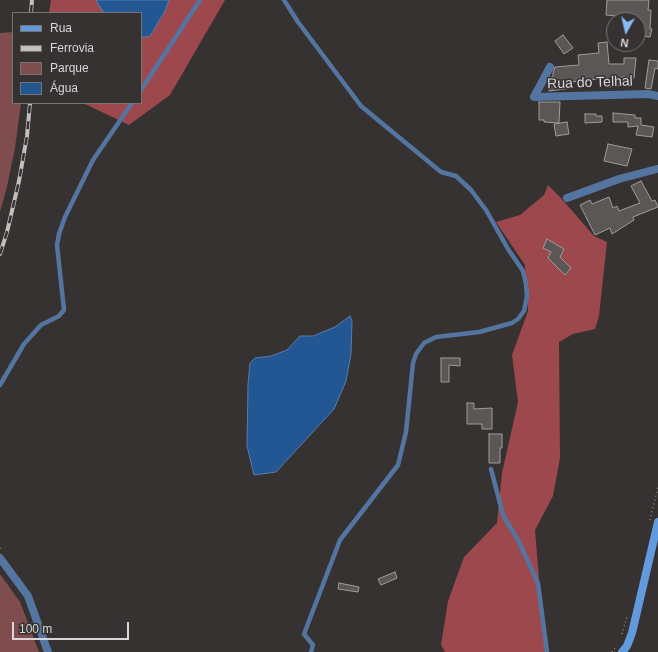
<!DOCTYPE html>
<html>
<head>
<meta charset="utf-8">
<style>
  body { margin:0 }
  #map { position:relative; width:658px; height:652px; overflow:hidden; background:#363232; font-family:Arial,sans-serif }
  canvas { display:block }
  .legend { position:absolute; left:12px; top:12px; width:130px; height:92px; box-sizing:border-box; background:#363232; border:1px solid #777474; margin:0; padding:5px 7px; list-style:none; font-size:12px; color:#d8d6d6 }
  .legend li { display:flex; align-items:center; gap:8px; height:20px }
  .legend b { width:20px; border:1px solid #777474 }
  .north { position:absolute; left:606px; top:12px; width:40px; height:40px; box-sizing:border-box; background:#363232; border:1px solid #777474; border-radius:50%; rotate:188deg; font-size:11px; font-weight:700; line-height:16px; text-align:center; color:#d8d6d6 }
  .north::after { content:''; display:block; margin:auto; width:14px; height:18px; background:#87bbfb; clip-path:polygon(50% 0,100% 100%,50% 72%,0 100%) }
  .scale { position:absolute; left:12px; top:622px; width:117px; height:18px; box-sizing:border-box; border:2px solid #d8d6d6; border-top:0; padding-left:5px; font-size:12px; line-height:14px; white-space:nowrap; color:#d8d6d6; -webkit-text-stroke:3px #363232; paint-order:stroke }
</style>
</head>
<body>
<div id="map">
<canvas width="658" height="652"></canvas>
<ul class="legend">
<li><b style="height:5px;background:#629ade"></b>Rua</li>
<li><b style="height:5px;background:#c2bfbf"></b>Ferrovia</li>
<li><b style="height:11px;background:#7f4d4d"></b>Parque</li>
<li><b style="height:11px;background:#235793"></b>Água</li>
</ul>
<div class="north">N</div>
<div class="scale">100 m</div>
</div>
<script>
const context = document.querySelector('canvas').getContext('2d');
context.lineJoin = 'round';
function fill(path, color) { context.fillStyle = color; context.fill(path, 'evenodd'); }
const toPath = rows => new Path2D(rows.map(r => 'M' + r).join(''));
function trace(path, color, width, dash) { context.strokeStyle = color; context.lineWidth = width; context.lineCap = dash ? 'butt' : 'round'; context.setLineDash(dash || []); context.stroke(path); }
function label(font, color, halo, rows, align = 'center') {
  context.font = font + ' Arial,sans-serif'; context.lineWidth = 3; context.setLineDash([]); context.textBaseline = 'middle'; context.strokeStyle = halo; context.fillStyle = color; for (const [text, x, y, turn = 0] of rows) {
    context.save(); context.translate(x, y); context.rotate((+turn || 0) * Math.PI / 180); context.textAlign = isNaN(turn) ? turn : align; if (halo) context.strokeText(text, 0, 0); context.fillText(text, 0, 0); context.restore();
  }
}
fill(toPath([
  [13,32,13,103,21,103,15,148,7,187,0,212,0,33],
  [0,574,20,602,39,652,0,652]
]), '#7f4d4d');
fill(toPath([
  [51,0,225,0,170,95,129,125,83,103,141,103,141,13,49,13],
  [548,185,561,198,594,236,607,242,599,316,595,329,573,334,559,342,560,458,553,496,535,530,545,652,445,652,441,645,448,601,464,557,497,523,502,473,518,402,512,355,528,311,525,265,496,222,520,215,544,195]
]), '#9d484c');
const water = toPath([
  [96,0,169,0,165,11,152,33,150,36,145,37,141,37,141,13,106,13,102,10,96,0],
  [350,316,352,321,351,354,346,381,334,409,276,472,254,475,247,446,248,384,250,363,255,358,271,356,287,350,300,336,313,336,335,327,350,316]
]);
fill(water, '#235793');
trace(water, '#597da7', 1);
const building = toPath([
  [607,0,649,0,648,10,651,10,650,29,652,29,650,37,641,36,641,34,638,33,638,20,626,20,626,17,606,15,607,0],
  [563,35,573,48,564,54,555,41,563,35],
  [607,42,609,64,624,64,624,58,636,58,634,78,622,77,622,81,620,81,620,86,608,87,608,78,571,82,572,88,549,91,548,82,551,77,553,77,553,73,555,67,579,65,578,55,599,53,598,43,607,42],
  [649,60,658,61,658,69,655,68,651,89,645,88,649,60],
  [539,102,560,102,559,123,544,122,544,120,539,120,539,102],
  [613,113,635,115,635,118,641,118,641,125,654,127,652,137,636,135,638,126,628,127,628,122,613,122,613,113],
  [585,114,596,114,596,116,602,116,602,122,585,123,585,114],
  [567,122,569,134,556,136,554,124,567,122],
  [608,144,632,149,627,166,604,161,608,144],
  [641,181,652,201,655,200,658,207,633,217,634,220,612,234,610,228,595,235,580,205,590,200,592,204,609,197,613,208,617,206,619,211,640,203,631,186,641,181],
  [547,239,564,249,560,257,571,268,565,275,548,258,551,252,543,248,547,239],
  [441,358,460,358,460,366,449,365,449,382,441,382,441,358],
  [467,403,474,403,474,409,492,408,492,429,482,429,482,424,467,424,467,403],
  [489,434,502,434,502,448,500,448,500,463,489,463,489,434],
  [395,572,397,578,381,585,378,579,395,572],
  [339,583,359,587,358,592,338,589,339,583]
]);
fill(building, '#5b5757');
trace(building, '#a19c9b', 1);
trace(toPath([
  [650,520,658,487],
  [0,548,2,551],
  [622,634,627,617],
  [612,652,615,648]
]), '#868383', 1.5, [1, 3]);
trace(toPath([
  [284,0,298,22,361,106,441,172,456,176,471,190,486,210,508,249,523,271,526,284,527,296,524,311,518,319,512,323,479,332,436,337,424,343,416,354,413,363,406,432,398,465,340,540,304,634,313,645,311,652],
  [141,90,200,0],
  [0,385,24,344,41,325,59,316,64,310,57,245,59,234,65,217,93,160,132,103],
  [491,469,503,515,518,540,538,583,547,652]
]), '#5375a0', 4.5);
trace(toPath([
  [550,67,534,97,648,94,658,96],
  [567,198,619,179,657,169],
  [0,558,28,596,48,652]
]), '#5375a0', 8);
trace(toPath([
  [622,652,627,646,632,633,658,522]
]), '#629ade', 8);
const rail = toPath([
  [31,13,32,0],
  [0,254,7,232,19,181,27,136,30,103]
]);
trace(rail, '#c2bfbf', 4);
trace(rail, '#363232', 2.5, [8]);
label('14px', '#d8d6d6', '#363232', [
  ["Rua do Telhal",590,83,-2]
]);
</script>
</body>
</html>
